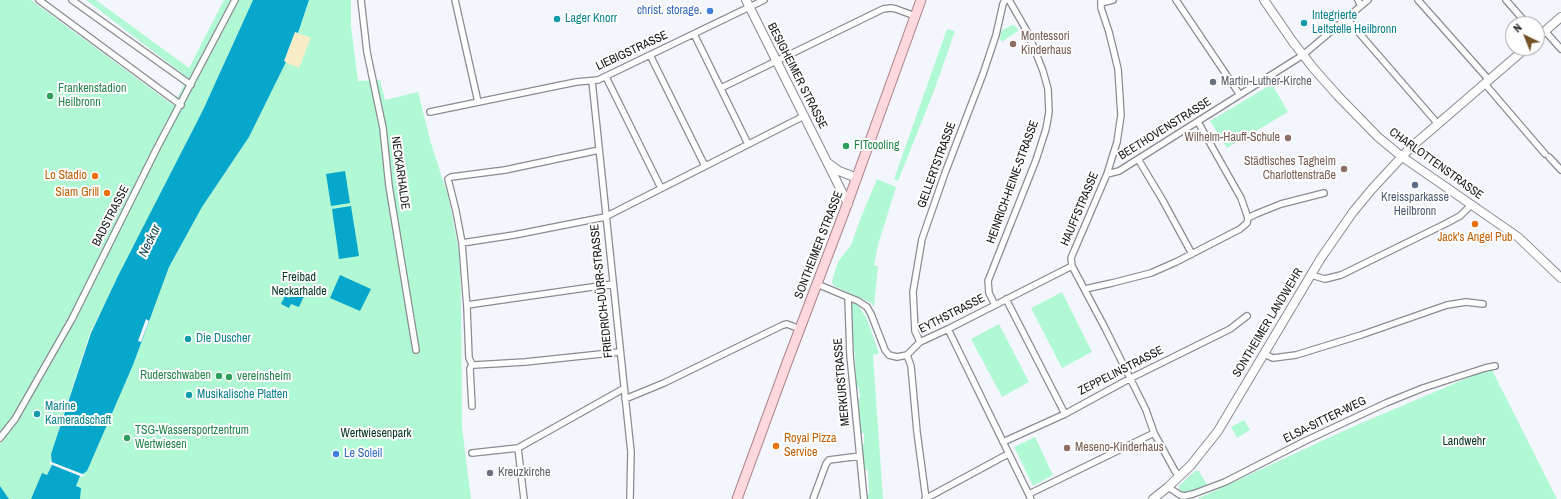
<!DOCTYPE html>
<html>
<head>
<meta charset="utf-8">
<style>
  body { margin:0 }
  #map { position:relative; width:1561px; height:499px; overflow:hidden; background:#f4f6fe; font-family:"Archivo Narrow",sans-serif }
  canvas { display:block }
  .north { position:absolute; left:1505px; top:16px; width:40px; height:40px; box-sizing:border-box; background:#fff; border:1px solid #a2a2a3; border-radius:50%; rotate:317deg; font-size:11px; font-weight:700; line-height:16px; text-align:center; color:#17171a }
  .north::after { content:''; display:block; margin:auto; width:14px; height:18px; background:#735429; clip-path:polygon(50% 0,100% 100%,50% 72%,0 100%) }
</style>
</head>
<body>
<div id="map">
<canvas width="1561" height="499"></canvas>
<div class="north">N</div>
</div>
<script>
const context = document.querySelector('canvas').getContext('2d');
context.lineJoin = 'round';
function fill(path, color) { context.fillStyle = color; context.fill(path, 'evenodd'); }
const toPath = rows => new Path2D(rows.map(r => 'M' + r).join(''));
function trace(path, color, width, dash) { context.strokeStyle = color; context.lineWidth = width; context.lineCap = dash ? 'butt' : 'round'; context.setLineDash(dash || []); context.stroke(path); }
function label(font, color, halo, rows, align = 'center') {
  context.font = font + ' "Archivo Narrow",sans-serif'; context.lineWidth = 4; context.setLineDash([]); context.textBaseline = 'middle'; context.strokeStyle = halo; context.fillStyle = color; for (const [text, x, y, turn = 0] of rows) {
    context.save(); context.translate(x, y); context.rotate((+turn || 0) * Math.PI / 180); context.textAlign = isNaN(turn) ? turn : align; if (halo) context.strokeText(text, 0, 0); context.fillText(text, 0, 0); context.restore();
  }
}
fill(toPath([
  [0,0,31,0,173,105,188,78,86,0,96,0,189,68,224,0,253,0,203,110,90,333,51,454,52,465,47,475,42,474,31,499,9,499,0,486],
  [309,0,351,0,351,26,358,81,380,80,385,100,418,92,431,143,449,199,459,252,461,294,462,427,471,499,80,499,80,494,76,486,80,476,87,471,133,365,169,267,202,207,249,137,286,62,299,67,310,38,298,33],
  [1012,25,1014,25,1019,30,1002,42,1000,39,1001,31],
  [947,29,955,31,934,91,898,181,894,179],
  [1272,84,1288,112,1227,148,1210,121],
  [877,179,896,187,878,245,874,265,878,266,874,307,871,303,867,301,834,286,832,281,838,262,851,245,860,220],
  [1062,292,1092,352,1062,368,1031,308],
  [852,303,857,304,866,317,879,353,873,355,883,499,867,499,866,495,869,494,868,470,864,470,861,445,864,444,864,433,860,433,856,399,860,399,859,388,856,387,855,357,849,308],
  [999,324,1029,382,1002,397,971,339],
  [1491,368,1557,499,1197,499,1352,427],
  [1244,420,1250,430,1237,438,1231,427],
  [1035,437,1053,475,1033,486,1014,447],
  [1195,471,1199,471,1207,485,1192,491,1182,492,1179,491,1179,486]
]), '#b1f9d4');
fill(toPath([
  [295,32,311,38,299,68,284,62]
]), '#f7edc7');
fill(toPath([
  [253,0,309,0,298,33,295,32,284,61,286,62,249,137,202,207,169,267,133,365,87,471,80,476,76,486,81,488,80,499,31,499,42,473,47,475,52,465,51,454,91,333,118,276,203,110],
  [345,171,350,203,331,206,326,174],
  [351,206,359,256,339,259,332,209],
  [340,275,371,289,360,311,330,298],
  [293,291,304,296,299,307,291,304,289,308,281,304,285,296,289,298],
  [0,486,9,499,0,499]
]), '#07a7cb');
fill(toPath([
  [146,319,149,321,141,342,138,341],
  [49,461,85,475,82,477,80,476,50,464]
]), '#f4f6fe');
const street = toPath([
  [39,0,181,105],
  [72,0,191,85],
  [361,0,367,52,383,128,389,186,416,350],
  [455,0,478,102],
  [1101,0,1101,8,1109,32,1118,69,1121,115,1117,142,1107,174,1071,258,1072,266,1105,328,1146,410,1154,433,1175,471,1179,476],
  [1176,0,1240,95],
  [1358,0,1361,6],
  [1418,0,1489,80],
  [1506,0,1527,24],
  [1101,3,1113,0],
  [1347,19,1438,124],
  [1545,31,1561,49],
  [694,34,748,144],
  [650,55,705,166],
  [606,77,661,188],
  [592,81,631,452,630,499],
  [1485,84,1545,154],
  [721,88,883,9,891,8,896,9,915,16],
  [430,112,576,82,598,80,764,0],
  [1198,122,1241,198,1248,218],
  [1549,157,1561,170],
  [1138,159,1162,199,1192,254],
  [1107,174,1119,171,1303,55,1368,0],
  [462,243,514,235,605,217,804,116],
  [1311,275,1325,279,1341,275,1445,224,1460,216,1471,205],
  [817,284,848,297,850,355,864,499],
  [1085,289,1112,283,1151,273,1176,262,1240,229,1247,223,1248,218,1256,214,1281,204,1324,193],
  [848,297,858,301,867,307,871,314,885,350,889,355,897,357,907,355,920,342,948,329,1072,266],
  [1006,299,1065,414],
  [467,305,613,284],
  [995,305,989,293,988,281,1036,160,1046,129,1049,112,1048,89,1043,71,1028,33,1009,0],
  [948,329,1031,499],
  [920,342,915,331,913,292,922,239,945,173,983,74,996,35,1003,4,1005,0],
  [1264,354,1273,358,1296,355,1361,335,1447,305,1466,302,1483,304],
  [907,355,911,366,917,432,926,499],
  [472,364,474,365,525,362,620,352],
  [625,399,664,383,783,325,787,324,800,329],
  [472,406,470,369,472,364,469,358,467,308,462,243,456,211,448,179,451,177,505,170,599,150],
  [0,438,15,419,72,319,157,148,235,0],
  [1003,442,1065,414,1129,379,1230,329,1247,316],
  [518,448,524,499],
  [472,453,518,448,623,389],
  [1168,487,1180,495,1184,496,1193,494,1225,482,1305,441,1386,403,1423,388,1485,368,1495,366],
  [1029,494,1154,433],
  [813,499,826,464,829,460,860,456],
  [925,499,1008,454]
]);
const secondary = toPath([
  [746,0,848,204],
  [1264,0,1293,42,1314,69,1338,96,1378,137,1401,156,1518,237,1561,278],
  [1537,38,1561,17],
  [828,163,839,171,857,178],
  [1153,499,1168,487,1191,465,1218,431,1321,258,1353,212,1372,189,1410,148,1526,48]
]);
const primary = toPath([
  [737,499,788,360,845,210,921,0]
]);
trace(street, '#8a8c92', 8);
trace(secondary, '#8a8c92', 10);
trace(primary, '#ac848a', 11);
trace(street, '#fff', 5.5);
trace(secondary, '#fff', 8);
trace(primary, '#fdd9dd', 9);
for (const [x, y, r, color] of [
  [710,11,4,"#3f7fe0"],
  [557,19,4,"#0f9aa8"],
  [1304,23,4,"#0f9aa8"],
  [1013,44,4,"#8d6e63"],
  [1213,82,4,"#6b7280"],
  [50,96,4,"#2e9e5b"],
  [1288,138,4,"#8d6e63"],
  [846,146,4,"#2e9e5b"],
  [1344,169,4,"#8d6e63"],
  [95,176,4,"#e8710a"],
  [1415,185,4,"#5c6f8a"],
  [107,193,4,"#e8710a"],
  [1475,224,4,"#e8710a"],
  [188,339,4,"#0f9aa8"],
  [219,376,4,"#2e9e5b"],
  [229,377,4,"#2e9e5b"],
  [189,395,4,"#0f9aa8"],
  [37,414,4,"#0f9aa8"],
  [127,438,4,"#2e9e5b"],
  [776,446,4,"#e8710a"],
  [1067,448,4,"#8d6e63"],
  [336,454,4,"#3f7fe0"],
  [490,473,4,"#6b7280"]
]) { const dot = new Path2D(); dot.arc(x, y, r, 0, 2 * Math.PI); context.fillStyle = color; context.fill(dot); trace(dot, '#fff', 1.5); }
label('12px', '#366cbe', '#fff', [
  ["christ. storage.",702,11],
  ["Le Soleil",344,454,"left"]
], 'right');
label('12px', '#0d838f', '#fff', [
  ["Integrierte",1312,16],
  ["Leitstelle Heilbronn",1312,30],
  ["Lager Knorr",565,19],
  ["Die Duscher",196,339],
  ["Musikalische Platten",197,395],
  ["Marine",45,407],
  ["Kameradschaft",45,421]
], 'left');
label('12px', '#785e54', '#fff', [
  ["Montessori",1021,37],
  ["Kinderhaus",1021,51],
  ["Wilhelm-Hauff-Schule",1280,138,"right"],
  ["Städtisches Tagheim",1336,162,"right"],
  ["Charlottenstraße",1336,176,"right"],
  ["Meseno-Kinderhaus",1075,448]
], 'left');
label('12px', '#17171a', '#fff', [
  ["LIEBIGSTRASSE",632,51,-25],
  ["BESIGHEIMER STRASSE",797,76,63],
  ["BEETHOVENSTRASSE",1165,129,-32],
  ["CHARLOTTENSTRASSE",1436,164,36],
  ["GELLERTSTRASSE",937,165,-70],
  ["NECKARHALDE",400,173,82],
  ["HEINRICH-HEINE-STRASSE",1013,182,-70],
  ["HAUFFSTRASSE",1080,209,-67],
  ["BADSTRASSE",111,216,-63],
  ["SONTHEIMER STRASSE",819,245,-69],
  ["FRIEDRICH-DÜRR-STRASSE",602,291,-96],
  ["EYTHSTRASSE",952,314,-27],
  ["SONTHEIMER LANDWEHR",1268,323,-59],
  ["ZEPPELINSTRASSE",1121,371,-27],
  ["MERKURSTRASSE",842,382,-95],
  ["ELSA-SITTER-WEG",1325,420,-26]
]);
label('12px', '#5b616d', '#fff', [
  ["Martin-Luther-Kirche",1221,82],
  ["Kreuzkirche",498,473]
], 'left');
label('12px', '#27864d', '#fff', [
  ["Frankenstadion",58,89],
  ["Heilbronn",58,103],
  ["FITcooling",854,146],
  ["Ruderschwaben",211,376,"right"],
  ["vereinsheim",237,377],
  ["TSG-Wassersportzentrum",135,431],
  ["Wertwiesen",135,445]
], 'left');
label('12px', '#c56008', '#fff', [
  ["Lo Stadio",87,176],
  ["Siam Grill",99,193],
  ["Jack's Angel Pub",1475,238,"center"],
  ["Royal Pizza",784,439,"left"],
  ["Service",784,453,"left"]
], 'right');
label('12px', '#4e5e75', '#fff', [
  ["Kreissparkasse",1415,198],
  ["Heilbronn",1415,212]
]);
label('12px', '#053623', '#fff', [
  ["Freibad",299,278],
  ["Neckarhalde",299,292],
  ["Wertwiesenpark",376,434],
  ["Landwehr",1464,442]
]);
label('italic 13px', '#134a5a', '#fff', [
  ["Neckar",150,241,-64]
]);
</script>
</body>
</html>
